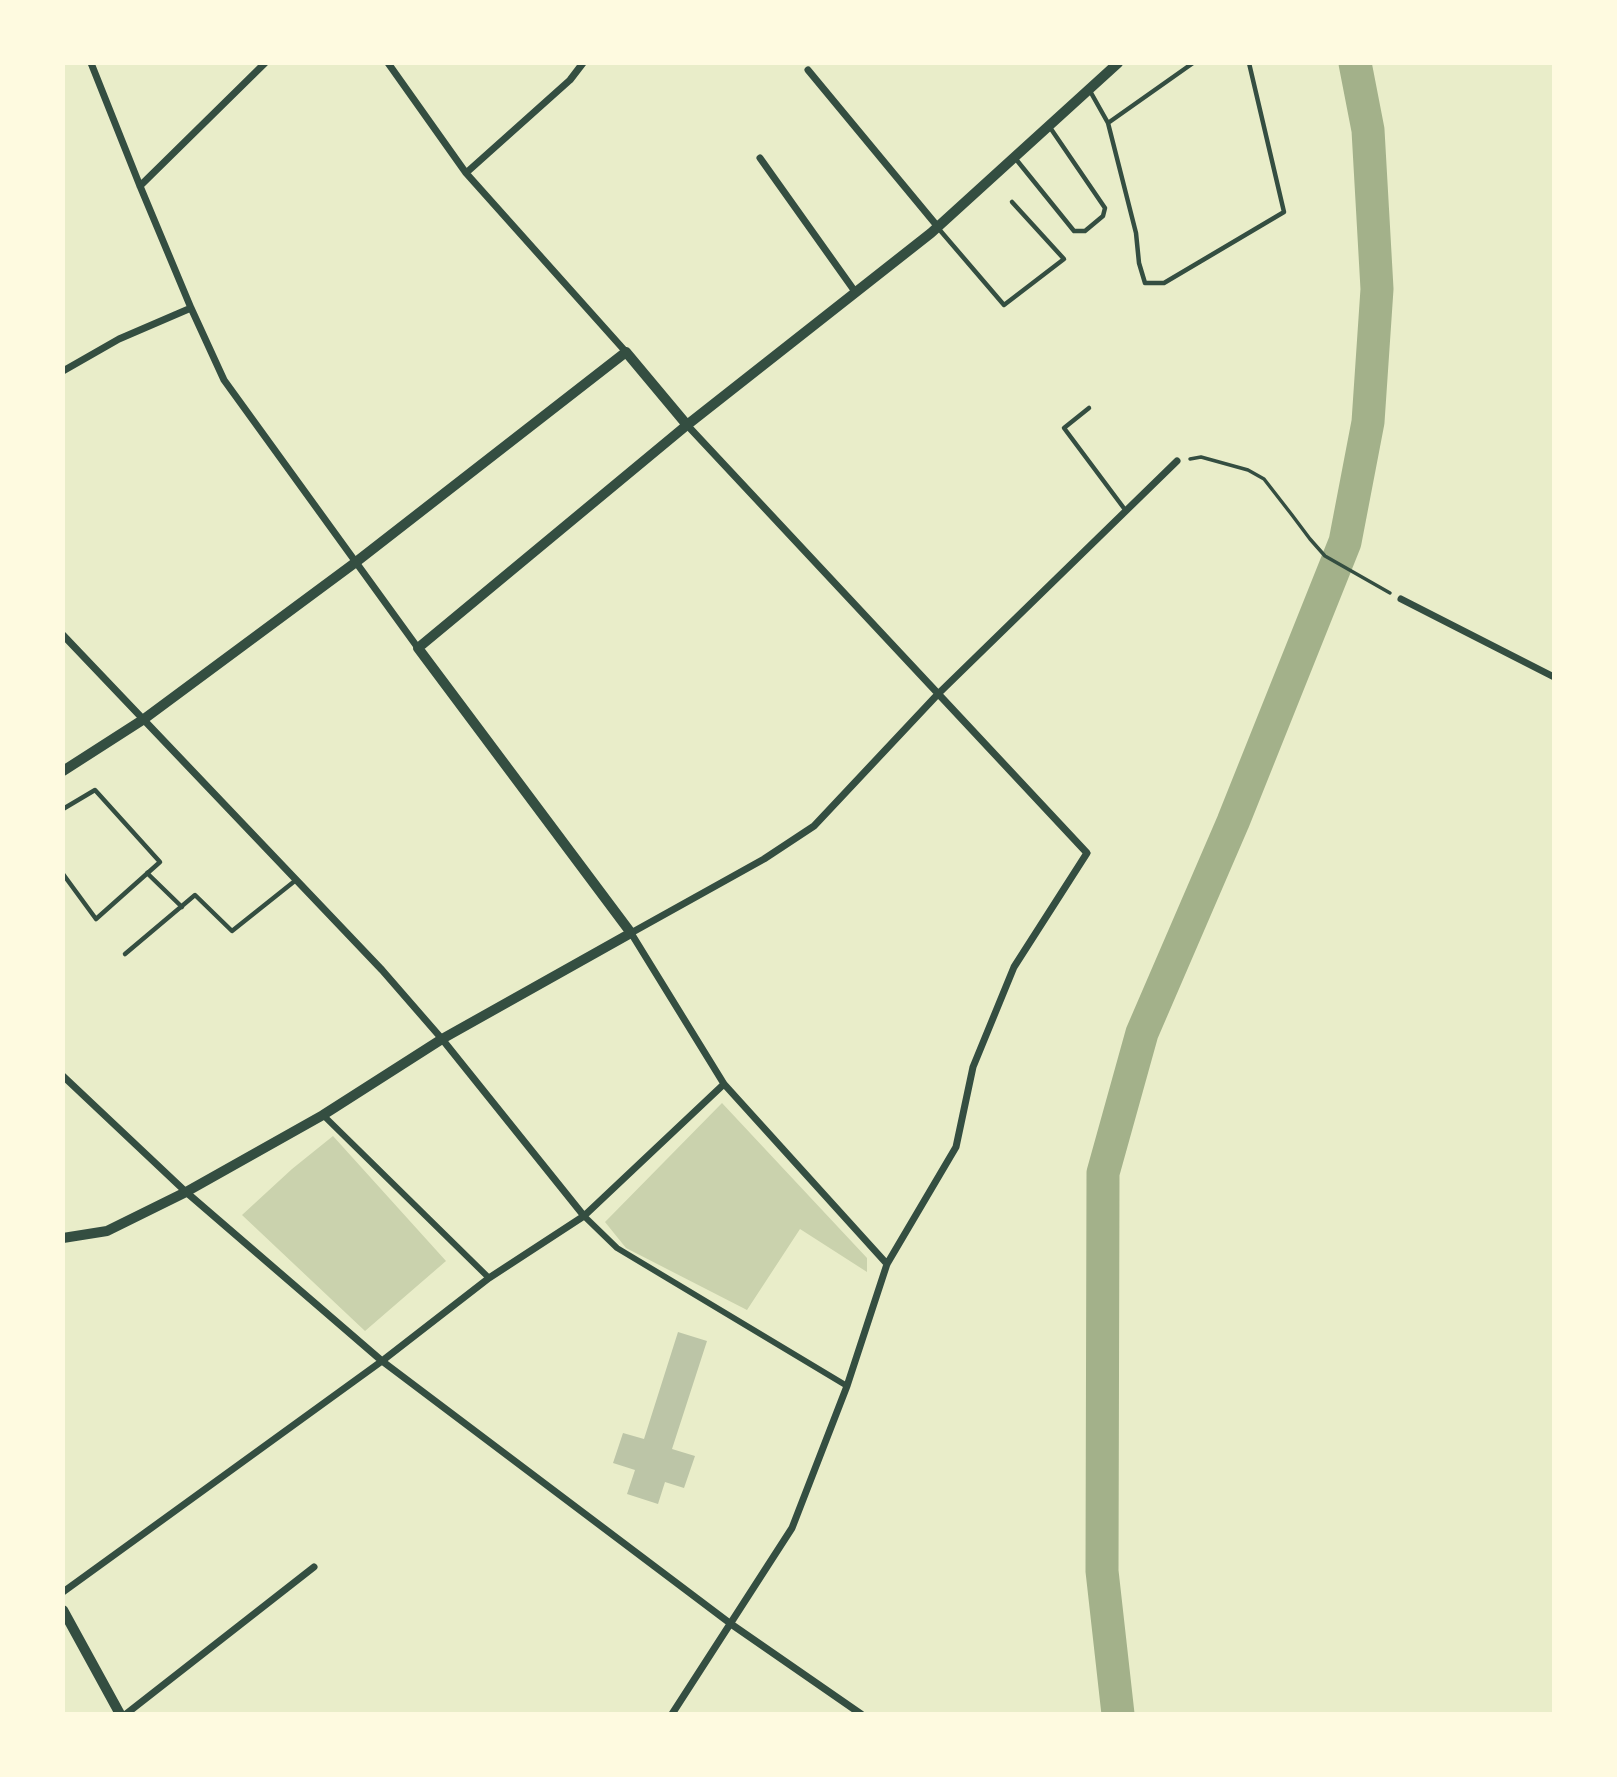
<!DOCTYPE html>
<html>
<head>
<meta charset="utf-8">
<style>
  body { margin:0 }
  #map { position:relative; width:1617px; height:1777px; overflow:hidden; background:#e9edc9; font-family:"DM Sans",sans-serif }
  canvas { display:block }
  .frame { position:absolute; inset:0; border:65px solid #fefae0; pointer-events:none }
</style>
</head>
<body>
<div id="map">
<canvas width="1617" height="1777"></canvas>
<div class="frame"></div>
</div>
<script>
const context = document.querySelector('canvas').getContext('2d');
context.lineJoin = 'round';
function fill(path, color) { context.fillStyle = color; context.fill(path, 'evenodd'); }
const toPath = rows => new Path2D(rows.map(r => 'M' + r).join(''));
function trace(path, color, width, dash) { context.strokeStyle = color; context.lineWidth = width; context.lineCap = dash ? 'butt' : 'round'; context.setLineDash(dash || []); context.stroke(path); }
fill(toPath([
  [722,1103,867,1258,867,1272,800,1229,747,1310,626,1248,605,1222],
  [333,1136,446,1261,365,1331,242,1215,292,1169]
]), '#cad2ad');
trace(toPath([
  [1118,1714,1102,1571,1103,1173,1142,1033,1233,822,1345,542,1368,422,1377,289,1368,130,1355,63]
]), '#a3b18a', 33);
fill(toPath([
  [678,1332,707,1341,672,1449,695,1456,684,1488,665,1482,658,1504,627,1494,635,1470,613,1463,623,1433,644,1439]
]), '#bcc5a7');
trace(toPath([
  [1190,459,1201,457,1248,470,1264,479,1292,515,1310,539,1325,556,1390,593]
]), '#344e41', 3.5);
trace(toPath([
  [1090,91,1108,123,1136,233,1139,263,1145,283,1164,283,1284,212,1249,63],
  [1108,123,1193,63],
  [1015,158,1074,231,1085,231,1103,216,1105,208,1049,126],
  [938,228,1004,305,1064,259,1012,202],
  [1089,408,1064,428,1126,511],
  [63,809,95,790,160,862,96,919,63,874],
  [147,873,182,907],
  [125,954,195,895,232,931,296,880]
]), '#344e41', 4.5);
trace(toPath([
  [323,1115,489,1278],
  [584,1216,617,1248,847,1386]
]), '#344e41', 6);
trace(toPath([
  [91,63,140,186,191,308,224,380,418,648],
  [388,63,466,173,626,352],
  [808,70,938,227],
  [760,158,856,293],
  [466,173,570,80,583,63],
  [140,186,265,63],
  [63,371,119,339,191,308],
  [1401,599,1554,677],
  [63,635,382,970,442,1039,584,1216],
  [63,1076,186,1192,382,1361,731,1624,861,1714],
  [887,1264,724,1084,631,933,764,859,814,826,938,694,1177,461],
  [63,1592,382,1361,489,1278,584,1216,724,1084],
  [126,1714,314,1567],
  [672,1714,792,1528,847,1386,887,1264,956,1147,973,1067,1014,967,1087,853,687,425]
]), '#344e41', 7);
trace(toPath([
  [63,771,144,719,356,562,626,352,687,425],
  [63,1238,107,1231,186,1192,323,1115,442,1039,631,933,418,648,687,425,931,233,1118,63],
  [63,1610,120,1714]
]), '#344e41', 10);
</script>
</body>
</html>
